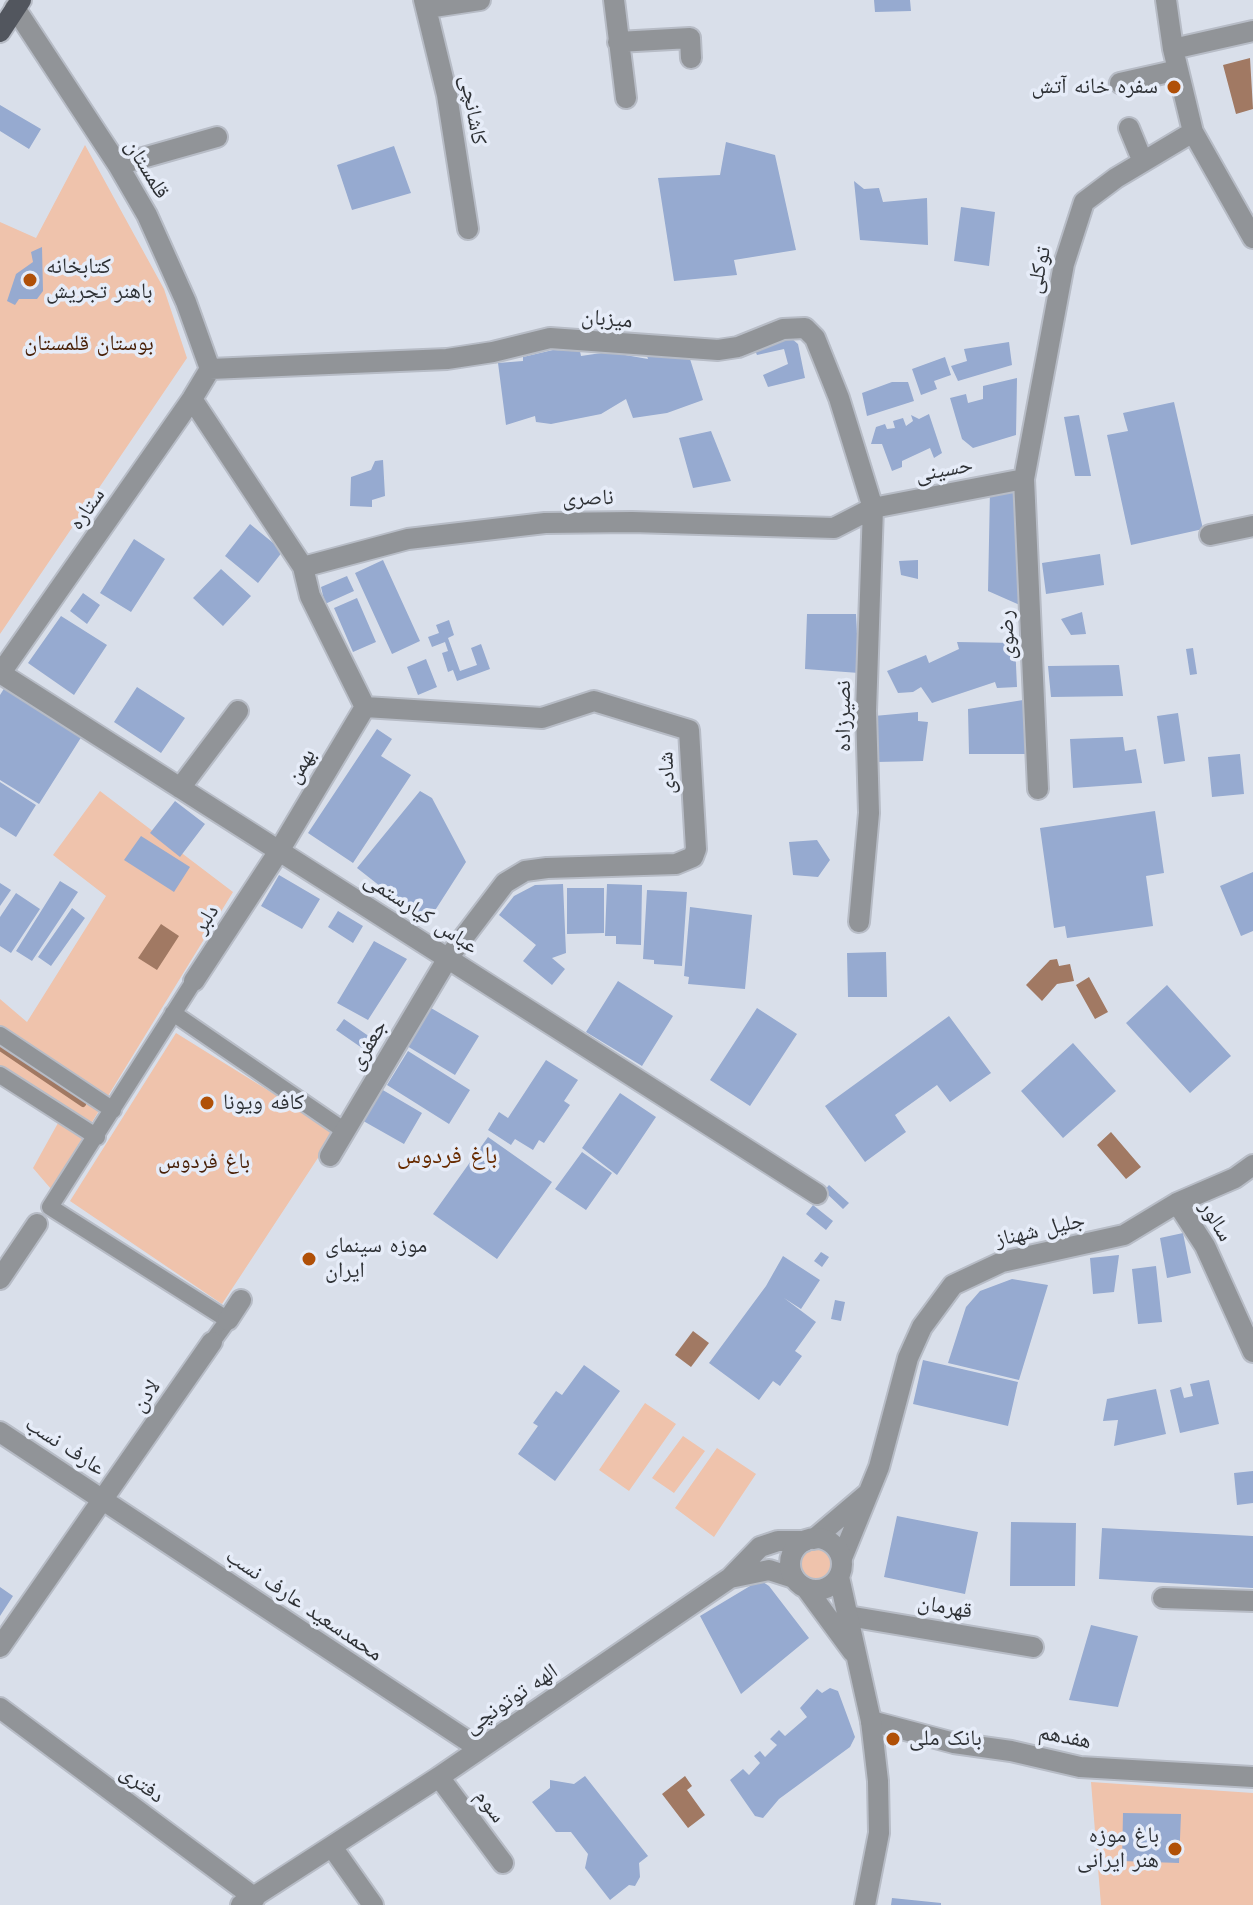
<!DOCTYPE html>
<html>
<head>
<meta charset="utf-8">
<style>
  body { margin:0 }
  canvas { display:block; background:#d9dfea }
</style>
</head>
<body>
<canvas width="1253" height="1905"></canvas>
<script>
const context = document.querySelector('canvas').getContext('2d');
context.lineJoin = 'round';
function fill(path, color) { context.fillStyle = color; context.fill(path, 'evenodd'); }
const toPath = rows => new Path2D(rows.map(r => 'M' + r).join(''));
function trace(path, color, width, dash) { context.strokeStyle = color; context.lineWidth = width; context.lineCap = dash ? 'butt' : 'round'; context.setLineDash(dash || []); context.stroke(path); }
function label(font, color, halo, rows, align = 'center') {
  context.font = font + ' "Work Sans","Noto Naskh Arabic",sans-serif'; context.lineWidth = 7; context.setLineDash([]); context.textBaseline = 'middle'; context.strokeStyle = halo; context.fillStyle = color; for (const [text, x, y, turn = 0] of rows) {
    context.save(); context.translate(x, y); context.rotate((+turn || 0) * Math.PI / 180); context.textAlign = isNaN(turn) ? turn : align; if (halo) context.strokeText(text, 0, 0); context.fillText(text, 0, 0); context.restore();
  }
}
fill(toPath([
  [85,145,164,289,187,358,0,634,0,222,36,238],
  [100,791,233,892,51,1189,33,1168,58,1123,0,1084,0,999,27,1022,106,896,53,855],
  [176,1033,335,1132,222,1304,70,1201],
  [645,1403,676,1424,629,1491,599,1470],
  [683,1436,705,1451,674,1493,652,1478],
  [717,1448,756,1474,714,1537,675,1508],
  '795 1565a21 21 0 1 1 42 0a21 21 0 1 1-42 0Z',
  [1091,1782,1253,1793,1253,1905,1101,1905]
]), '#efc3ac');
fill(toPath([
  [1250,58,1253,109,1236,114,1223,65],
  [161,924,179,936,157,970,138,958],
  [1057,959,1059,966,1070,964,1074,981,1057,984,1042,1001,1026,985,1050,960],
  [1089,977,1108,1012,1095,1019,1076,985],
  [1111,1132,1141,1167,1126,1179,1097,1145],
  [693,1331,709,1343,691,1367,675,1355],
  [685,1776,692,1786,687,1790,705,1815,688,1828,662,1794]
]), '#a17963');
trace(toPath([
  [0,1048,83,1104]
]), '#a17963', 6);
fill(toPath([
  [874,0,910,0,911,11,875,12],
  [0,105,41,129,29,149,0,131],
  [726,142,775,155,796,250,734,260,737,275,674,281,658,178,720,175],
  [394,146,411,193,352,210,337,165],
  [854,181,864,189,879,188,883,202,927,198,928,245,860,240],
  [961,207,995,212,989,266,954,261],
  [42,247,43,291,37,299,19,299,15,305,7,301,16,274,33,262,31,252],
  [791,338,798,344,805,378,768,387,763,375,788,364,784,349,757,355,754,348],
  [1009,342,1012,365,958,381,951,366,967,361,964,349],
  [553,350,580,351,581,356,608,352,648,359,646,353,690,359,703,400,667,413,633,418,626,399,601,414,551,424,536,422,535,416,506,425,498,363,523,361,523,357],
  [945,357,951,375,934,381,937,389,921,395,912,369],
  [1017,378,1016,435,973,448,962,439,950,398,966,394,968,403,983,399,983,386],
  [892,382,908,382,914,401,867,416,862,393],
  [1174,402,1203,529,1131,545,1107,435,1128,431,1123,413],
  [929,414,942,453,934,458,930,448,902,461,902,467,892,471,882,444,871,444,876,427,885,424,887,429,895,428,893,421,903,418,906,426,913,421,911,415,919,419],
  [1079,415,1091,476,1075,476,1064,417],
  [711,431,731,481,693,488,679,438],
  [383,460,385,496,372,500,372,507,350,506,351,477,371,470,375,461],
  [1015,484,1022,606,988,591,990,490],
  [250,524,283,551,258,583,225,556],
  [134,539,165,559,131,612,100,593],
  [1100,554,1104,585,1046,594,1042,563],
  [383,560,420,641,392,654,355,573],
  [918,560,918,579,901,575,899,561],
  [221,569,251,596,223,626,193,598],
  [347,576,354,591,325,604,321,587],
  [83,593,100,605,87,624,70,611],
  [357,598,376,642,353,652,334,608],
  [1082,612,1086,634,1071,635,1061,619],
  [807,614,856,614,859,673,805,669],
  [61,616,107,645,74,695,28,663],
  [449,620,454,635,448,638,460,671,477,665,471,648,481,644,490,669,457,681,453,670,448,672,442,653,448,651,445,642,432,647,428,637,439,633,436,625],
  [957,642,1015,643,1017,687,997,688,995,682,932,703,921,687,913,692,898,693,887,671,926,655,929,663,959,649],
  [1193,648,1197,674,1190,675,1186,649],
  [426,659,437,687,418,695,407,667],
  [1119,665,1123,696,1051,697,1048,666],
  [5,687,82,736,39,804,0,780,0,695],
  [137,687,185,718,161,753,114,722],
  [1023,700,1026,754,969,754,968,709],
  [918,712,918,721,928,722,923,761,876,762,874,716],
  [1178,713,1185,761,1164,764,1157,716],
  [377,729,392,739,381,756,411,775,353,863,308,833],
  [1123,737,1125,751,1136,749,1142,783,1073,788,1070,739],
  [1240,754,1244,794,1212,797,1208,757],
  [0,782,36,805,16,837,0,827],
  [420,791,432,798,466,862,427,923,357,868],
  [175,801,205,824,180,857,150,833],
  [1155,811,1164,873,1146,876,1153,926,1067,938,1065,926,1054,928,1040,828],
  [141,836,190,867,174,892,124,860],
  [817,840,830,860,818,877,793,875,789,842],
  [1253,872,1253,931,1241,936,1220,886],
  [279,875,320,899,302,929,261,906],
  [60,881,78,892,32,961,16,951],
  [0,883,11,890,0,906],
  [563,884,566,953,552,958,565,969,552,985,523,961,536,945,499,915,514,896,535,885],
  [607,884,642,885,641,945,616,944,616,936,605,936],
  [567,888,604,888,604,933,567,934],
  [647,890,687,892,682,966,654,964,654,960,643,959],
  [16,893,40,909,11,953,0,946,0,917],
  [690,907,752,915,745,989,688,984,689,977,684,976],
  [72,908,85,918,51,966,38,957],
  [338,911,363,926,353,943,328,927],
  [374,941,407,959,368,1020,337,1003],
  [886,952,887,997,848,997,847,953],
  [618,981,673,1016,642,1066,586,1032],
  [1167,985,1231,1056,1190,1093,1126,1023],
  [431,1008,479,1036,455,1075,407,1046],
  [757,1008,797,1034,750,1106,710,1080],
  [949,1016,991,1073,950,1102,937,1085,895,1115,906,1132,865,1162,825,1106],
  [344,1019,370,1037,362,1048,336,1030],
  [1073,1043,1116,1091,1063,1138,1021,1091],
  [408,1051,470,1090,449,1124,387,1085],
  [546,1060,578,1080,564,1101,570,1105,544,1143,539,1140,533,1150,515,1139,511,1145,488,1130,499,1112,508,1118],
  [376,1086,422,1113,404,1144,358,1118],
  [620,1093,656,1117,617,1175,582,1148],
  [488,1137,552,1182,497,1259,433,1214],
  [582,1152,612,1173,586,1210,555,1189],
  [829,1185,849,1203,843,1209,824,1191],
  [813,1205,833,1221,826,1230,806,1214],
  [1183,1233,1191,1273,1167,1278,1160,1238],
  [821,1252,829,1257,822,1267,814,1261],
  [1119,1255,1114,1292,1093,1294,1090,1258],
  [783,1256,820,1280,801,1309,784,1298,816,1322,795,1351,802,1356,780,1386,773,1381,759,1400,709,1363,766,1286],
  [1156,1266,1162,1322,1138,1324,1132,1269],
  [1012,1279,1048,1285,1019,1380,948,1363,966,1307,980,1291],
  [835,1300,845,1302,841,1321,831,1319],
  [923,1360,1018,1382,1008,1426,913,1404],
  [584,1365,620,1391,555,1481,518,1454,538,1426,533,1423,556,1391,562,1395],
  [1209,1380,1219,1424,1180,1433,1170,1390,1181,1387,1184,1398,1193,1396,1190,1384],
  [1156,1389,1166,1434,1114,1446,1118,1420,1103,1421,1107,1399],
  [1253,1471,1253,1503,1237,1505,1234,1473],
  [897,1516,978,1532,965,1594,884,1577],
  [1011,1522,1076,1523,1075,1586,1010,1586],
  [1102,1528,1253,1536,1253,1588,1099,1579],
  [760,1580,769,1586,809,1638,741,1694,700,1616],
  [0,1587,13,1596,0,1616],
  [1091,1625,1138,1636,1118,1707,1069,1700],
  [830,1688,838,1691,855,1737,850,1747,779,1799,763,1818,755,1816,730,1780,743,1769,749,1775,760,1763,754,1756,760,1751,765,1757,777,1745,770,1739,779,1730,785,1736,807,1717,800,1708,817,1689,822,1693],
  [585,1776,648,1856,639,1863,640,1877,635,1886,629,1885,610,1900,585,1868,588,1854,571,1832,556,1832,532,1802,550,1788,550,1780,574,1784],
  [1123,1813,1181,1814,1179,1863,1122,1861],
  [892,1898,941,1903,941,1905,891,1905]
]), '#96aad0');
const pedestrian = toPath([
  [194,981,50,1207,228,1320,212,1342],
  [173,1013,345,1131],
  [0,1035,113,1110],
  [0,1075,97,1137]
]);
const minor = toPath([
  [424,0,447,95,468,229],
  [614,0,626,98],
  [1166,0,1173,49,1193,132,1253,238],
  [15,8,118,165,147,215,186,302,210,369],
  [427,8,480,0],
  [618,42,690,38,691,58],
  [1173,49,1253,31],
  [1120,83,1178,70],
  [1129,128,1143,162],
  [118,165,217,137],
  [210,369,447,359,493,352,550,338,718,350,738,347,783,329,805,328,815,338,839,398,873,508,866,711,869,813,859,922],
  [192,399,303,567,310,596,365,707],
  [1210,535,1253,526],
  [303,567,408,539,545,523,632,522,834,528,873,508,1024,479],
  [0,673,817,1194],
  [0,674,192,399,210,369],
  [180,788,238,711],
  [1038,789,1024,479,1064,264,1084,202,1116,178,1193,132],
  [194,981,279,851,365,707],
  [330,1156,448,958,505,883,525,871,547,868,676,864,693,857,696,849,689,730,594,701,542,718,365,707],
  [1177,1203,1205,1246,1253,1352],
  [0,1279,37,1224],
  [228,1320,241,1300],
  [0,1432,480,1749],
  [814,1539,867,1494],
  [842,1558,879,1467,908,1358,922,1327,953,1285,1002,1262,1124,1235,1177,1203,1235,1178,1253,1165],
  [730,1578,769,1570,794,1578],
  [1163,1598,1253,1601],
  [848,1616,1033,1647],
  [0,1647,212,1342],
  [0,1708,255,1898],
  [871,1721,954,1743,1011,1751,1080,1767,1253,1777],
  [439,1777,503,1863],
  [332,1847,373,1905],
  [241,1905,439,1777,730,1578,760,1547,778,1541,805,1541]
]);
const tertiary = toPath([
  '790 1564a26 26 0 1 1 52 0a26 26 0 1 1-52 0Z',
  [839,1577,871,1721,878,1781,879,1833,865,1905],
  [806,1588,853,1652]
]);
const primary = toPath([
  [0,32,21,0]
]);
trace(pedestrian, '#b7bcc6', 20);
trace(minor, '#b7bcc6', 24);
trace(tertiary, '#b7bcc6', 24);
trace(primary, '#b7bcc6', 24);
trace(pedestrian, '#919498', 16);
trace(minor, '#919498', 20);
trace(tertiary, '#919498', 20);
trace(primary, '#52565e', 20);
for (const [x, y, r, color] of [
  [1174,87,8,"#b05008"],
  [30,280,8,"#b05008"],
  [207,1103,8,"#b05008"],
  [309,1259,8,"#b05008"],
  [893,1739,8,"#b05008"],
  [1175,1849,8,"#b05008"]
]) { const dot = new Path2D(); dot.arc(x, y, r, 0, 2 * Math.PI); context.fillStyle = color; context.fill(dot); trace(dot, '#e6ecf8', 3); }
label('22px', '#2d3034', '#e6ecf8', [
  ["سفره خانه آتش",1158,87,"right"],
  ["کتابخانه",46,267],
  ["باهنر تجریش",46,292],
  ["کافه ویونا",223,1103],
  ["موزه سینمای",325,1246],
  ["ایران",325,1271],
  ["بانک ملی",909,1739],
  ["باغ موزه",1159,1836,"right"],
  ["هنر ایرانی",1159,1861,"right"]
], 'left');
label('22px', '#2d3034', '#e6ecf8', [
  ["کاشانچی",473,110,80],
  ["قلمستان",147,169,59],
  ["توکلی",1039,270,-78],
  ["میزبان",607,319,5],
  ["حسینی",944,470,-11],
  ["ناصری",588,498,-1],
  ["ستاره",87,509,-55],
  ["رضوى",1007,635,-93],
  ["نصیرزاده",844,716,-90],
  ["بهمن",301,766,-59],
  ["شادی",667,773,-93],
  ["عباس کیارستمی",421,913,33],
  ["دلبر",206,919,-57],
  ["جعفری",368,1045,-59],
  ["سالور",1216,1221,59],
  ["جلیل شهناز",1040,1230,-13],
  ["لادن",146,1396,-55],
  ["عارف نسب",65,1446,33],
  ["محمدسعید عارف نسب",304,1605,34],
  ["قهرمان",945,1607,10],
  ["الهه توتونچی",511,1699,-34],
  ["هفدهم",1065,1737,11],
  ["دفتری",142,1784,37],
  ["سوم",490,1806,53]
]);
label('22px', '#471e05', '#e6ecf8', [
  ["بوستان قلمستان",89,344],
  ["باغ فردوس",204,1162]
]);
label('24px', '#672b00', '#e6ecf8', [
  ["باغ فردوس",447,1156]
]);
</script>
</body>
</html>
